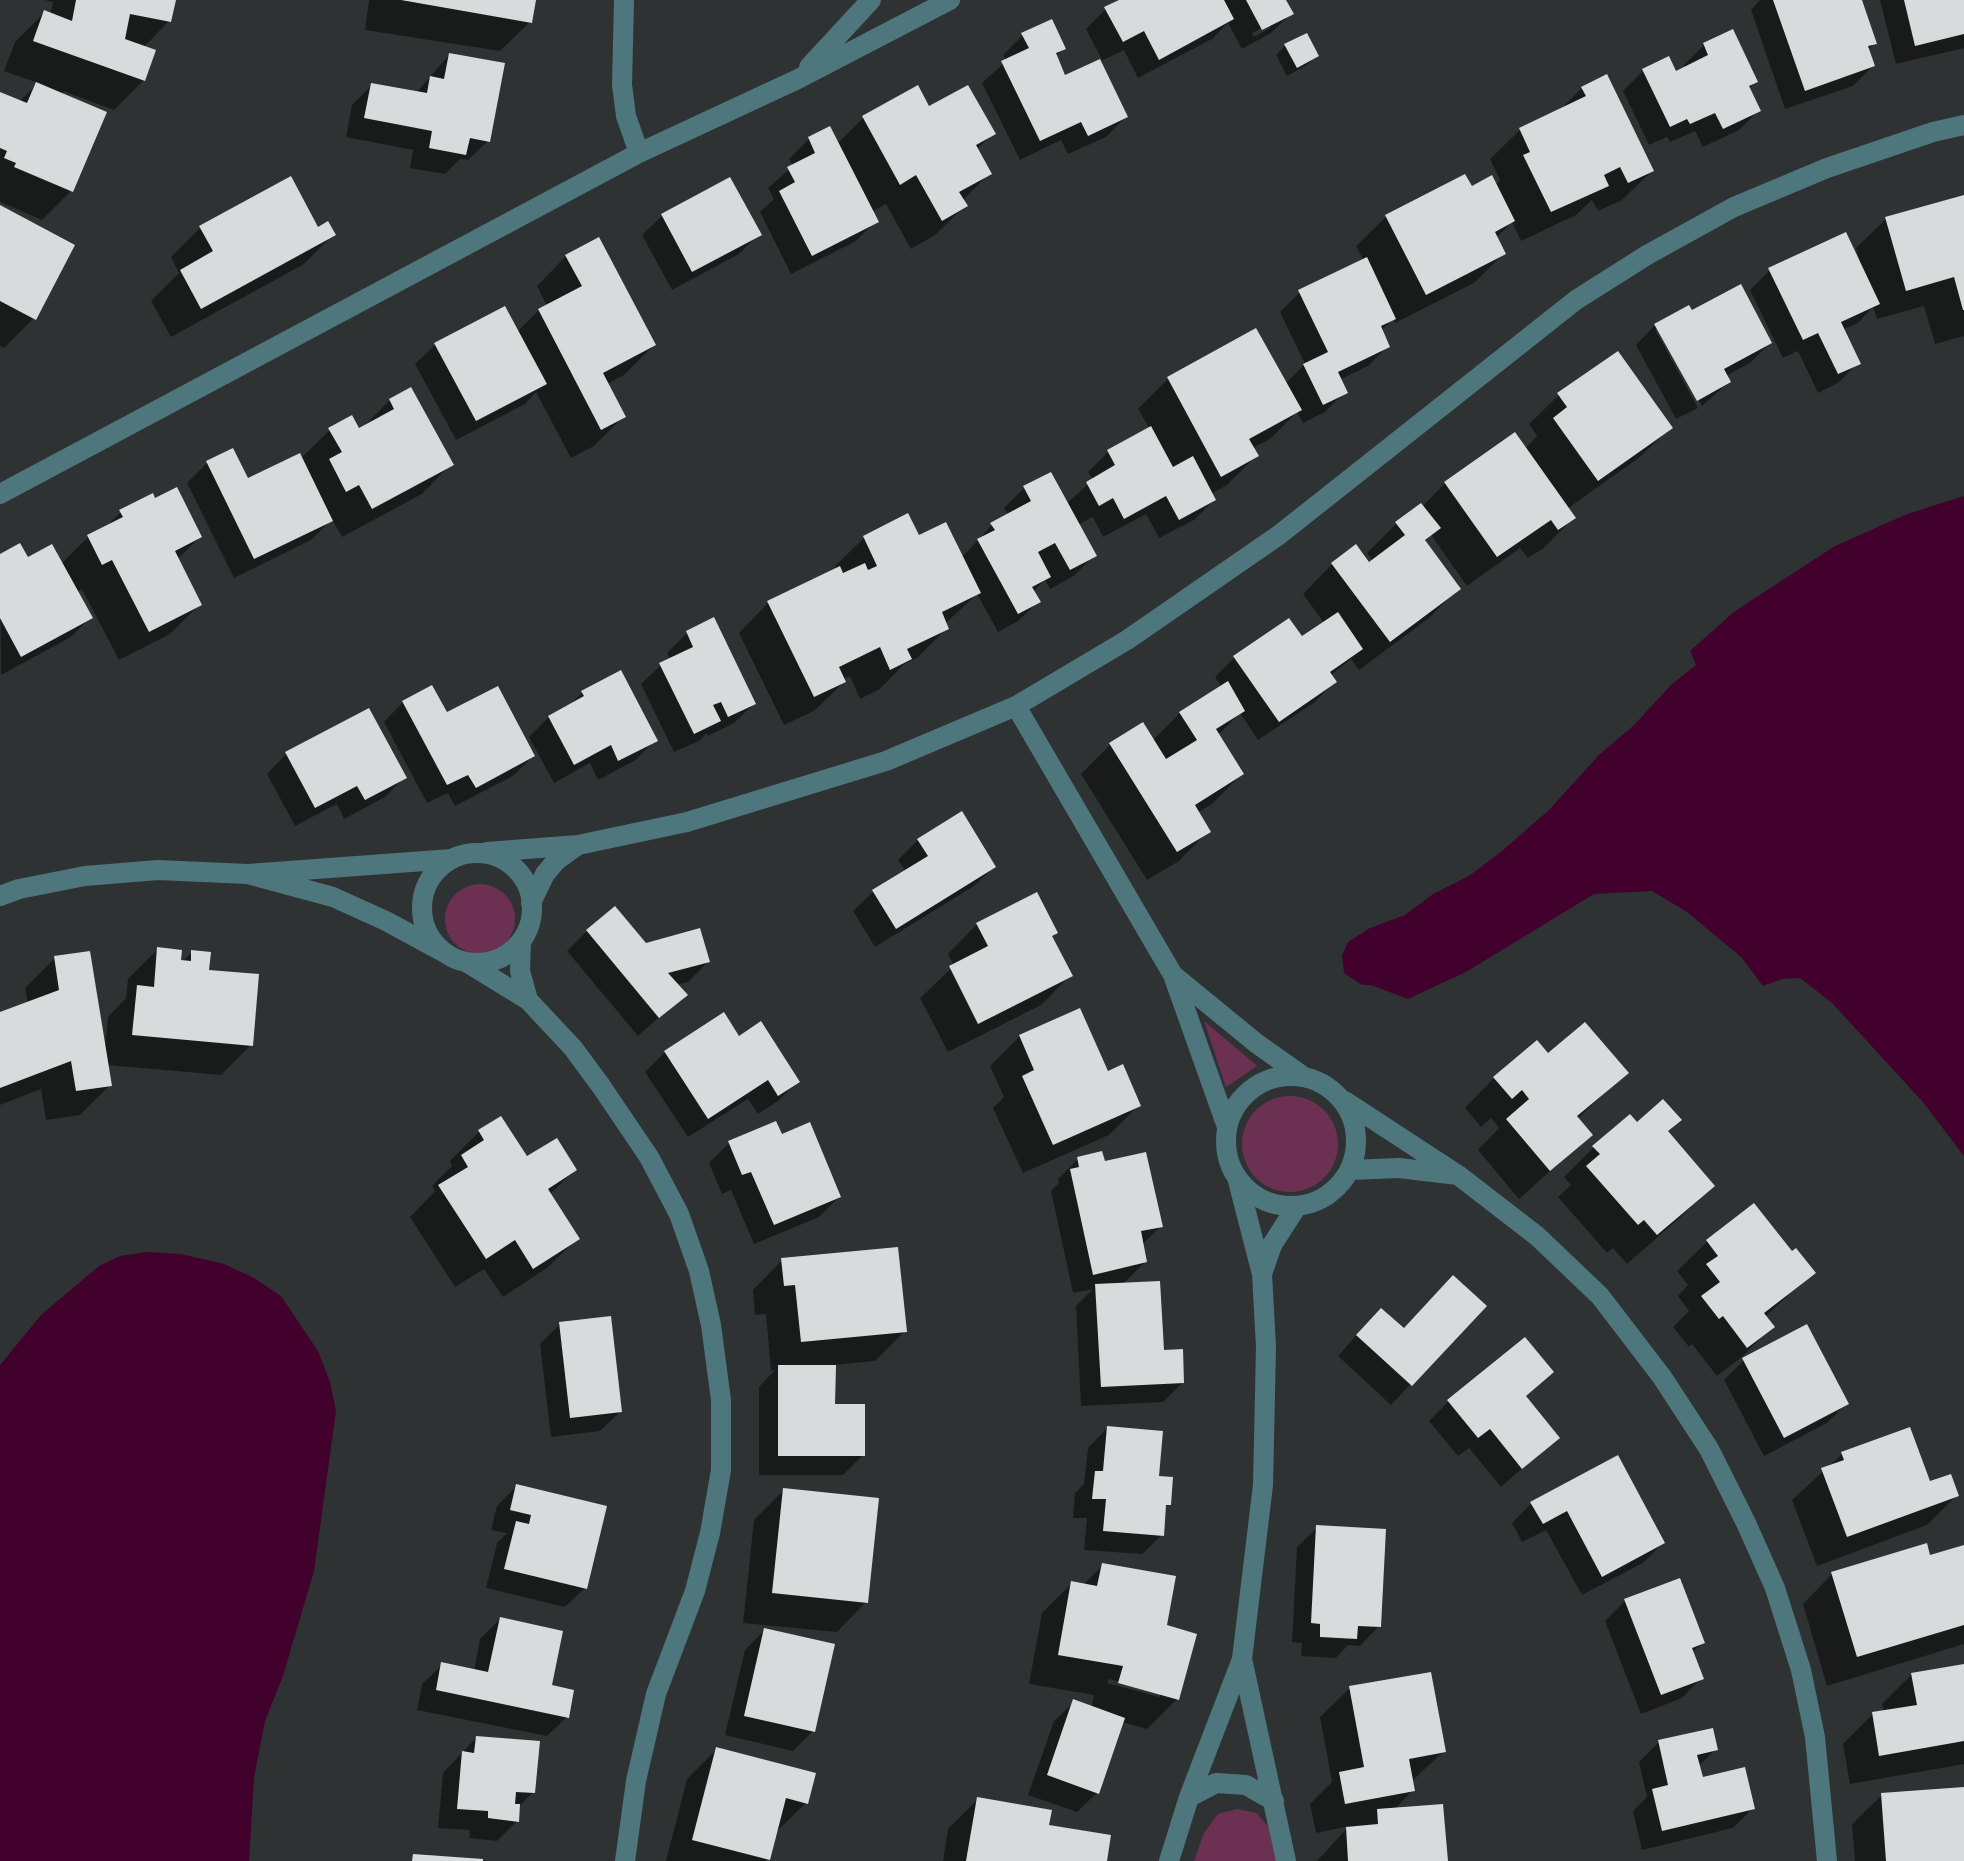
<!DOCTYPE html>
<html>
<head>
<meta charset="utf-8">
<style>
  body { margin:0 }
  canvas { display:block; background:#2f3233 }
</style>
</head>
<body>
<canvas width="1964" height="1861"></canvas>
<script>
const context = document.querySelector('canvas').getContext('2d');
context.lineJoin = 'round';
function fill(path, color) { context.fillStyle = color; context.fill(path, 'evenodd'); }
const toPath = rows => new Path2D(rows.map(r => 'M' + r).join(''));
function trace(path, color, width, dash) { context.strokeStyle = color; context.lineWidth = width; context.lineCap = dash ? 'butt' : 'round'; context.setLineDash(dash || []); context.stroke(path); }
fill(toPath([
  '445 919a35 35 0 1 1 70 0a35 35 0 1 1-70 0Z',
  [1204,1021,1257,1066,1226,1087],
  '1242 1144a48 48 0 1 1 96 0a48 48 0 1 1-96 0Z',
  [1237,1809,1256,1813,1268,1826,1276,1861,1194,1861,1204,1833,1218,1814]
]), '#6c3053');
fill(toPath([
  [1964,496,1964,1156,1922,1101,1832,1003,1800,978,1782,979,1763,986,1741,957,1687,912,1652,891,1594,894,1466,972,1408,999,1371,985,1362,985,1344,973,1342,955,1348,942,1370,928,1405,915,1433,894,1469,876,1502,851,1549,810,1599,755,1634,725,1671,685,1696,665,1690,651,1735,611,1835,546,1907,514],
  [148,1252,181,1254,224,1264,254,1278,281,1296,318,1351,330,1382,336,1411,314,1571,283,1676,265,1721,254,1778,249,1861,0,1861,0,1365,42,1314,99,1266,120,1256]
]), '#41012c');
fill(toPath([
  [44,0,173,0,169,21,143,48,144,80,114,110,63,91,72,190,42,220,0,202,0,94,19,102,38,83,4,71,15,42,44,13,50,15,53,2],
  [369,0,534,0,530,22,500,51,365,30],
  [1123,0,1284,0,1291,14,1271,33,1242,49,1228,23,1212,39,1138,78,1124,50,1099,62,1126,117,1106,137,1068,154,1061,140,1020,160,982,83,1006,61,1003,55,1023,35,1064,48,1055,57,1065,78,1102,60,1086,29,1106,9],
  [1270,24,1270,28,1254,37,1252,33],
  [1760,0,1859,0,1875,43,1867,51,1873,66,1853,86,1785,109,1751,10],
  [1880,0,1964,0,1964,48,1896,64],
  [1704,45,1756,82,1748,89,1759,110,1739,130,1703,147,1695,131,1670,142,1667,137,1649,145,1623,91,1643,71,1668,59,1675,74,1686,68,1684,65],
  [1285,46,1316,56,1307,65,1287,76,1276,55],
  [449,55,488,141,468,160,460,159,445,174,410,168,413,150,346,137,352,105,372,85,416,93],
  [1582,88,1652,171,1622,200,1598,211,1592,200,1576,215,1521,241,1512,222,1496,238,1504,253,1474,283,1395,323,1393,319,1381,331,1388,346,1368,366,1339,380,1345,392,1325,412,1303,423,1297,412,1270,439,1253,448,1257,455,1227,485,1211,494,1214,500,1194,520,1159,538,1146,514,1103,537,1093,517,1078,525,1094,555,1075,575,1050,589,1045,580,1033,592,1038,602,1018,621,998,632,977,594,945,624,947,628,917,658,904,664,880,689,860,699,850,676,842,679,844,682,814,711,784,725,739,633,768,603,836,570,834,567,864,538,918,538,962,557,992,525,1009,515,1004,508,1024,488,1066,504,1093,480,1088,472,1108,452,1150,429,1138,409,1168,379,1255,330,1285,384,1305,364,1280,312,1300,292,1364,261,1356,246,1386,217,1471,188,1495,186,1500,180,1490,159,1520,130,1559,111],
  [928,109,993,134,976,150,989,174,962,201,965,206,935,235,911,249,886,204,871,212,876,221,856,241,791,274,760,212,774,199,768,188,793,166,789,159,809,139,837,144,863,118],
  [729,179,759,234,739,254,672,290,642,235,662,216],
  [1964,197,1964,336,1935,344,1924,306,1877,319,1873,307,1858,323,1842,330,1858,363,1838,383,1818,393,1798,351,1783,358,1750,290,1770,270,1860,262,1856,248,1886,219],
  [0,208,34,318,4,348,0,346],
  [200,228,318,229,333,235,304,264,171,337,151,301,179,273,171,257],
  [566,256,654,345,624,375,607,384,624,416,594,446,571,458,536,392,525,404,456,440,415,364,435,345,517,332,539,310,547,306,537,286],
  [1692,313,1770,343,1750,363,1726,376,1729,382,1702,406,1659,329,1655,329,1698,408,1676,419,1636,345,1655,325],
  [1559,395,1670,428,1640,457,1567,509,1573,518,1544,548,1528,558,1520,548,1467,586,1431,535,1424,543,1458,589,1429,618,1359,670,1351,659,1330,676,1334,682,1315,702,1258,740,1240,713,1218,735,1242,774,1212,804,1197,813,1208,831,1179,861,1147,880,1081,774,1111,744,1152,741,1180,713,1222,687,1215,677,1235,657,1301,639,1324,623,1303,594,1332,564,1368,565,1373,561,1367,553,1396,524,1422,507,1445,483,1525,449,1537,436,1529,424],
  [390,400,451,464,422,494,342,537,332,519,311,540,234,578,187,483,207,463,247,481,301,458,330,430,361,429],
  [121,512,200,537,177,560,199,605,170,634,119,660,82,589,76,592,91,617,71,637,1,675,0,556,61,564,88,537,102,530],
  [687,633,754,704,734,723,708,736,707,733,699,741,674,752,641,684,661,665,671,660,667,653],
  [582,693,655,740,636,760,598,780,590,763,554,783,529,737,549,717,569,706],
  [403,702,446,715,533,756,513,776,455,806,448,793,427,803,384,722],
  [286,754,405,777,385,797,344,819,337,804,295,826,267,774],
  [918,840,994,867,974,886,875,947,853,911,873,892,906,872,898,860],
  [977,924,1051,937,1071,975,1041,1005,948,1052,920,998,954,966,948,954],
  [587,931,708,962,688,982,676,985,685,994,638,1036,567,951],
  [158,949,182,962,192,952,207,971,251,1045,221,1075,107,1065,110,1085,80,1115,46,1120,41,1089,0,1105,0,1014,28,1004,25,988,55,958,105,1046,108,1017,126,998,128,979],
  [1020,1036,1107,1074,1139,1105,1109,1135,1023,1173,993,1108,1004,1097,990,1066],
  [739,1039,798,1081,778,1101,758,1114,748,1099,688,1137,645,1072,665,1052],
  [1548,1055,1626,1073,1577,1119,1590,1135,1519,1199,1478,1150,1499,1128,1491,1118,1481,1127,1465,1108,1494,1078],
  [775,1124,781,1137,839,1197,819,1217,754,1244,731,1190,722,1194,709,1163,729,1143],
  [1637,1124,1666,1132,1712,1186,1683,1215,1627,1264,1613,1248,1607,1253,1558,1197,1571,1185,1564,1177,1594,1147],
  [479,1132,527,1159,575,1170,549,1195,577,1239,547,1268,503,1297,484,1269,455,1287,410,1217,435,1191,432,1186,452,1166,450,1161],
  [1078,1159,1103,1164,1161,1226,1142,1245,1145,1262,1122,1285,1182,1383,1163,1402,1081,1406,1076,1306,1093,1289,1073,1293,1051,1191,1059,1183,1058,1179],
  [1754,1206,1791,1253,1813,1272,1765,1317,1772,1326,1743,1356,1717,1376,1692,1344,1689,1347,1673,1327,1689,1311,1678,1296,1688,1285,1677,1271,1707,1242],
  [782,1260,905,1331,875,1361,834,1365,833,1406,863,1455,843,1475,759,1475,759,1387,775,1370,771,1371,766,1314,755,1315,753,1290],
  [1484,1306,1391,1405,1338,1356,1361,1330,1403,1330],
  [560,1324,620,1412,600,1431,551,1437,540,1344],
  [1744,1360,1846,1404,1827,1423,1764,1456,1724,1380],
  [1551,1372,1525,1397,1558,1437,1501,1487,1469,1448,1458,1456,1429,1421,1448,1402],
  [1107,1428,1157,1478,1169,1504,1164,1509,1162,1535,1142,1554,1084,1550,1087,1518,1073,1518,1075,1493,1084,1484,1088,1448],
  [1842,1454,1929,1484,1957,1495,1927,1525,1817,1566,1792,1500],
  [1617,1457,1663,1543,1643,1563,1582,1595,1546,1530,1522,1542,1512,1523,1532,1503],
  [517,1486,585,1588,565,1607,486,1588,497,1543,507,1533,491,1530,497,1506],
  [784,1490,866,1602,837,1632,743,1623,754,1520],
  [1317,1528,1379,1626,1360,1646,1348,1645,1336,1658,1301,1656,1302,1643,1292,1642,1297,1547],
  [1964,1547,1964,1644,1827,1686,1803,1604,1832,1574,1929,1558],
  [1102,1566,1177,1699,1147,1729,1122,1722,1097,1793,1077,1812,1028,1795,1054,1721,1074,1702,1091,1708,1094,1695,1029,1684,1042,1613,1071,1584,1082,1586],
  [1109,1679,1160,1693,1160,1697,1107,1683],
  [1625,1601,1703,1643,1692,1653,1701,1678,1682,1698,1641,1714,1605,1621],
  [500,1619,549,1686,567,1717,547,1736,417,1710,422,1684,442,1665,474,1671,480,1639],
  [765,1630,813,1731,793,1751,725,1735,745,1650],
  [1964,1666,1964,1764,1850,1784,1843,1744,1873,1714,1884,1712,1882,1704,1912,1674],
  [1350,1688,1443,1752,1411,1782,1413,1790,1394,1810,1446,1861,1317,1861,1349,1826,1316,1833,1310,1804,1332,1782,1320,1717],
  [476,1738,533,1792,518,1808,517,1821,497,1841,469,1838,470,1830,438,1828,443,1773],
  [1659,1742,1716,1749,1698,1767,1701,1779,1753,1808,1733,1828,1642,1850,1633,1811,1647,1797,1639,1762],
  [716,1750,806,1803,776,1832,766,1861,666,1861,687,1779],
  [1964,1789,1964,1861,1855,1861,1852,1824,1882,1795],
  [978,1799,1046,1826,1105,1861,943,1861,948,1829]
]), '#0007');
fill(toPath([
  [76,0,176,0,171,22,130,14,125,39,156,50,145,81,33,41,44,10,72,21],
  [401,0,536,0,532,23],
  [1119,0,1224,0,1234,19,1159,60,1144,31,1123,42,1104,7],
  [1246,0,1286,0,1294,14,1262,30],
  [1773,0,1862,0,1877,44,1868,46,1875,66,1805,91],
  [1904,0,1964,0,1964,34,1915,46],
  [1052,19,1066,49,1056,53,1065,75,1100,59,1128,117,1088,136,1081,122,1040,141,1001,61,1029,48,1021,33],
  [1733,29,1758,82,1749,86,1761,111,1723,129,1715,113,1690,124,1687,119,1670,127,1642,69,1669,56,1676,71,1708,55,1703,43],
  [1307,33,1319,56,1297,68,1284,44],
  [449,53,505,63,490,142,470,138,466,155,429,148,432,131,364,118,371,83,427,93,430,76,444,79],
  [1607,74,1654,171,1628,183,1620,167,1604,175,1609,186,1551,212,1523,155,1530,152,1519,128,1586,96,1581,87],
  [36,82,107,112,73,192,14,167,16,163,4,158,7,151,0,148,0,92,27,103],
  [918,85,929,106,968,85,996,134,976,145,992,174,959,192,968,206,942,221,916,175,900,185,862,116],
  [830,126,879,222,812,256,779,191,795,182,787,167,815,153,808,137],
  [1465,174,1472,186,1492,175,1515,221,1495,232,1506,254,1426,295,1385,215],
  [291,176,318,227,328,221,336,235,201,309,180,270,213,251,199,226],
  [730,177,762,235,692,272,661,214],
  [1964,195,1964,310,1963,310,1954,277,1906,291,1885,217],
  [0,205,75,245,36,320,0,301],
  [1846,232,1880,304,1841,322,1861,364,1838,374,1818,333,1803,340,1768,268],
  [599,237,656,345,603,373,626,417,601,430,538,309,582,286,565,255],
  [1367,257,1396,319,1381,326,1390,347,1338,372,1348,393,1323,405,1303,364,1328,352,1298,290],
  [1741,284,1772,343,1724,369,1731,382,1697,401,1654,324,1689,305,1692,310],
  [505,306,547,384,476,421,434,343],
  [1256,328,1302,410,1249,439,1259,456,1221,477,1167,377],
  [1618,351,1673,428,1598,481,1553,418,1567,407,1557,393],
  [411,387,454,465,372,509,359,485,346,492,329,459,342,452,328,428,352,415,359,428,394,409,389,399],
  [1151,426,1173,467,1193,456,1216,500,1179,520,1166,496,1124,519,1113,498,1099,506,1086,482,1115,465,1107,450],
  [1515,432,1576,518,1558,530,1551,520,1497,557,1444,482],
  [233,448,248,478,300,453,333,521,254,559,206,461],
  [1051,472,1097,556,1070,570,1055,543,1038,552,1051,577,1032,587,1041,602,1018,614,977,539,995,530,990,523,1031,501,1023,486],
  [177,487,202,537,175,551,202,605,149,632,112,560,102,565,87,535,123,517,119,510,153,493,155,498],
  [1421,503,1441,528,1425,540,1461,589,1390,642,1331,563,1356,544,1369,562,1405,535,1395,522],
  [908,513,919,535,946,522,981,593,942,612,949,629,907,649,912,659,890,670,880,647,839,667,846,682,814,697,767,601,840,566,843,573,865,563,868,570,877,566,863,536],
  [20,543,28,557,52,544,93,618,21,657,0,618,0,554],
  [1338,612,1363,649,1330,672,1337,682,1279,722,1233,656,1289,618,1302,636],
  [714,617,756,704,728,717,721,702,713,705,721,721,694,734,659,663,693,647,686,631],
  [621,670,658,741,618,761,611,745,574,765,548,716,584,696,581,691],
  [1228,681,1245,711,1216,729,1244,774,1195,805,1211,832,1177,852,1109,743,1143,722,1166,759,1197,740,1179,712],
  [432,685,447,712,498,686,535,756,476,788,468,775,447,785,402,701],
  [369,708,407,778,365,800,357,786,315,808,285,752],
  [962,811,996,867,896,929,872,890,928,856,917,839],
  [1037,892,1058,933,1052,936,1073,976,978,1024,949,966,988,946,976,923],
  [615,906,646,943,700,928,710,962,668,973,688,995,659,1018,586,930],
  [157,947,182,950,181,960,191,961,191,950,211,952,209,970,259,974,253,1046,132,1035,137,985,154,987],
  [90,951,112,1086,76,1091,71,1061,0,1088,0,1012,59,990,54,956],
  [1080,1008,1108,1071,1123,1064,1141,1106,1053,1145,1022,1076,1034,1070,1019,1035],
  [724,1012,739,1036,761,1021,800,1082,778,1096,768,1080,708,1119,664,1051],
  [1585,1022,1629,1073,1577,1116,1593,1135,1550,1171,1506,1119,1529,1099,1522,1090,1512,1099,1493,1077,1537,1040,1548,1053],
  [1663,1099,1682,1120,1668,1131,1715,1186,1657,1235,1644,1220,1638,1225,1586,1166,1600,1154,1592,1146,1630,1114,1637,1122],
  [501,1116,527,1156,557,1138,577,1170,548,1189,580,1239,533,1269,515,1240,486,1259,438,1185,468,1167,461,1155,484,1140,478,1130],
  [776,1121,782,1134,810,1122,841,1197,774,1225,751,1172,742,1175,728,1141],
  [1102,1151,1105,1161,1146,1152,1163,1227,1141,1231,1147,1262,1093,1275,1070,1169,1079,1167,1077,1157],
  [1754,1203,1792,1251,1796,1248,1816,1273,1764,1313,1775,1327,1747,1348,1723,1316,1719,1319,1701,1296,1720,1282,1706,1264,1718,1256,1706,1240],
  [898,1247,907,1332,801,1342,795,1285,784,1286,781,1258],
  [1453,1275,1487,1306,1412,1386,1356,1335,1381,1308,1404,1328],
  [1160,1281,1164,1350,1183,1349,1184,1383,1101,1387,1095,1284],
  [611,1316,622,1412,570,1418,559,1322],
  [1807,1324,1849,1404,1784,1438,1742,1358],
  [1525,1337,1554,1372,1526,1396,1560,1438,1522,1469,1490,1429,1478,1438,1447,1400],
  [778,1365,836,1365,835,1404,865,1404,865,1456,778,1456],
  [1107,1426,1163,1431,1159,1476,1173,1477,1171,1505,1166,1505,1164,1536,1103,1531,1106,1499,1092,1499,1095,1471,1103,1471],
  [1910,1427,1930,1481,1951,1474,1959,1496,1847,1537,1821,1468,1844,1460,1841,1452],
  [1618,1455,1665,1543,1602,1577,1567,1511,1543,1524,1530,1502],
  [516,1484,607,1506,587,1589,504,1569,516,1521,529,1524,531,1515,510,1510],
  [783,1488,879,1498,868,1603,772,1593],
  [1316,1525,1386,1529,1381,1627,1358,1626,1357,1639,1320,1637,1320,1624,1311,1623],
  [1927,1543,1930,1555,1964,1545,1964,1625,1857,1657,1831,1572],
  [1102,1563,1176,1576,1167,1625,1197,1634,1179,1700,1118,1683,1123,1666,1058,1655,1071,1581,1097,1586],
  [1680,1578,1705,1643,1692,1648,1704,1679,1661,1695,1624,1599],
  [500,1617,563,1631,552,1685,574,1690,569,1718,436,1690,441,1662,488,1672],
  [764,1628,835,1644,815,1732,744,1716],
  [1964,1664,1964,1741,1879,1756,1872,1712,1917,1705,1911,1673],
  [1431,1672,1446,1752,1409,1759,1415,1791,1345,1804,1339,1772,1364,1767,1349,1686],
  [1073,1699,1125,1718,1099,1794,1047,1775],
  [1713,1728,1718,1750,1697,1755,1703,1777,1745,1767,1755,1809,1662,1831,1652,1789,1668,1785,1658,1740],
  [476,1736,540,1741,535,1793,516,1792,515,1804,520,1804,519,1822,488,1818,488,1811,457,1809,462,1751,474,1753],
  [716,1747,816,1773,808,1804,786,1798,770,1860,692,1840],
  [1964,1787,1964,1861,1886,1861,1881,1793],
  [977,1797,1052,1810,1049,1825,1111,1835,1107,1861,966,1861],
  [1443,1804,1448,1861,1348,1861,1346,1827,1378,1824,1377,1809],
  [413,1854,483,1859,483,1861,412,1861]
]), '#d7dbdb');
trace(toPath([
  [624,0,622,85,626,116,639,153],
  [809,67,871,0],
  [0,494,639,153,798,79,950,0],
  [1016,706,1173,975],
  [578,845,687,822,886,761,1016,706,1127,640,1279,535,1576,300,1647,255,1734,207,1827,168,1933,132,1964,125],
  [487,852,578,845,556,861,545,874,531,903],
  '422 908a55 55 0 1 1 110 0a55 55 0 1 1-110 0Z',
  [0,896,19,889,85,876,158,870,248,874],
  [445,953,386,921,333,897,248,874,452,859],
  [466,962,528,1000,520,971,521,941],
  [528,1000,573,1048,601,1086,649,1157,679,1214,699,1271,711,1325,721,1400,721,1470,710,1533,695,1591,656,1694,636,1781,625,1861],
  '1226 1141a65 65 0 1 1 130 0a65 65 0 1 1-130 0Z',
  [1345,1101,1458,1175,1399,1168,1350,1170],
  [1227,1127,1173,975,1256,1043,1304,1077],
  [1458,1175,1537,1236,1600,1296,1662,1377,1709,1449,1746,1523,1775,1588,1801,1670,1815,1737,1827,1861],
  [1238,1181,1262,1274,1272,1245,1297,1206],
  [1242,1659,1286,1861],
  [1189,1797,1216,1783,1246,1785,1274,1801],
  [1169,1861,1189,1797,1242,1659,1263,1485,1266,1347,1262,1274]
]), '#4d767d', 20);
</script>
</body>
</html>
